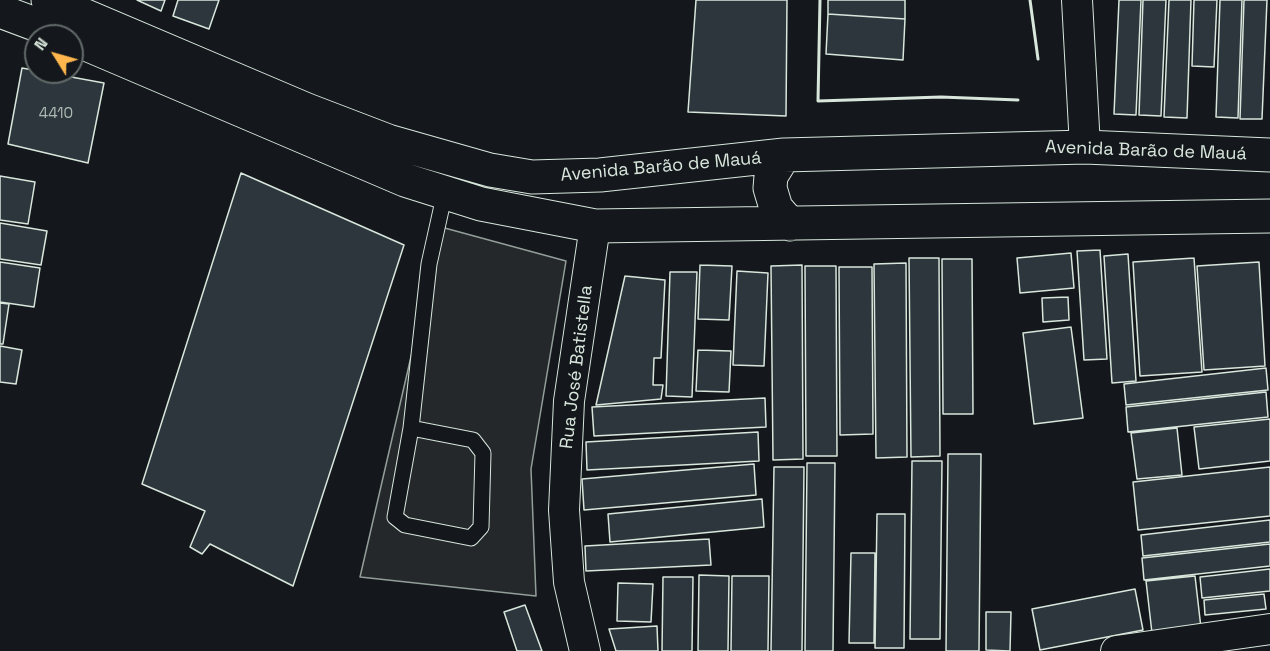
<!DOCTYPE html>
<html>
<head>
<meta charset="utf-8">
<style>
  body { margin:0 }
  #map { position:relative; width:1270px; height:651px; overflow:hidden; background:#14181c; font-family:"Space Grotesk",sans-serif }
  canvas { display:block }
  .north { position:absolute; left:24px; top:24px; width:60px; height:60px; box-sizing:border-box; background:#14181c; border:2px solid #626a69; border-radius:50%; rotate:307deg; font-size:16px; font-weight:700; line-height:24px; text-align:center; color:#d8e6dc }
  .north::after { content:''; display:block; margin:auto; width:21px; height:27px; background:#ffb74d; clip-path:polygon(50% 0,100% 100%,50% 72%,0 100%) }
</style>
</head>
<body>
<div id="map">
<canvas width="1270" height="651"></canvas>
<div class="north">N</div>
</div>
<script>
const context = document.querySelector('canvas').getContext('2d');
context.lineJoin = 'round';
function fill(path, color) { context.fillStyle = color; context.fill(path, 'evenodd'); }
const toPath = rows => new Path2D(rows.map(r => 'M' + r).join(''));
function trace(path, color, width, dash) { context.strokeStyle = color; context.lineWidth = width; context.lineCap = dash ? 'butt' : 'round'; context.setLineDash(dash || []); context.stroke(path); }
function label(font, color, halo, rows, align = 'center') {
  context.font = font + ' "Space Grotesk",sans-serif'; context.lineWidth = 4.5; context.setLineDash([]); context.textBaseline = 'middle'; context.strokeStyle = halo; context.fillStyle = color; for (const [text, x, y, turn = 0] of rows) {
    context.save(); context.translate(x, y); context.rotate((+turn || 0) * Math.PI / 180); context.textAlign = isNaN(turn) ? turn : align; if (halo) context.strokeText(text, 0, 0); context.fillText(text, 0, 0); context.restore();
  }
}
const parking = toPath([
  [441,227,566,261,531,469,536,596,360,577,441,227]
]);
fill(parking, '#24282b');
trace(parking, '#939e99', 1.5);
const building = toPath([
  [137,0,165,0,161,11,137,0],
  [178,0,219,0,209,29,173,16,178,0],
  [696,0,787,0,786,116,688,112,696,0],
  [828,0,905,0,905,19,828,14,828,0],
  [1119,0,1141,0,1136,115,1114,114,1119,0],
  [1143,0,1166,0,1161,116,1139,115,1143,0],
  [1169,0,1191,0,1187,118,1164,117,1169,0],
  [1194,0,1217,0,1214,67,1192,66,1194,0],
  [1220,0,1242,0,1238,118,1216,117,1220,0],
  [1244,0,1267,0,1262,119,1240,119,1244,0],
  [828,14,905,19,903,60,826,54,828,14],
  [22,68,104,83,88,163,8,144,22,68],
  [241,173,404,245,293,586,210,544,202,554,190,547,205,511,142,484,241,173],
  [0,176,35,182,28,224,0,220,0,176],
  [0,223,47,231,41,265,0,259,0,223],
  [1100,250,1107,359,1084,360,1077,251,1100,250],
  [1071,253,1074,288,1020,293,1017,258,1071,253],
  [1128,254,1136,381,1112,383,1104,256,1128,254],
  [909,258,939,258,940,456,911,457,909,258],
  [1194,258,1202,372,1140,376,1133,262,1194,258],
  [942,259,972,259,973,414,943,414,942,259],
  [0,262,40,268,34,307,0,302,0,262],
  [1259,262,1265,366,1204,370,1197,266,1259,262],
  [906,263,907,457,876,458,874,264,906,263],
  [700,265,732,266,729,320,698,319,700,265],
  [802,265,803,459,773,460,771,266,802,265],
  [805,266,836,266,837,456,806,456,805,266],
  [839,267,872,267,873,434,840,435,839,267],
  [737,271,768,273,764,366,733,365,737,271],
  [670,272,697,272,692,397,666,396,670,272],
  [625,276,665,280,661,358,654,358,653,385,663,385,661,399,596,405,625,276],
  [1068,297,1069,320,1043,322,1042,298,1068,297],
  [0,303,9,304,3,344,0,344,0,303],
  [1071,327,1083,418,1034,424,1023,333,1071,327],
  [0,346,22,350,16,384,0,382,0,346],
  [698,350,731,351,729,392,696,391,698,350],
  [1266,368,1268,390,1126,405,1124,384,1266,368],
  [1266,392,1268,417,1128,432,1126,407,1266,392],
  [765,398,766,427,594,436,592,407,765,398],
  [1270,419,1270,461,1199,469,1194,427,1270,419],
  [1177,428,1182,475,1137,479,1131,433,1177,428],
  [758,432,759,461,587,470,586,442,758,432],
  [948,454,981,454,979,651,946,651,948,454],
  [912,461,942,461,940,639,910,639,912,461],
  [807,463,835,463,833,651,805,651,807,463],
  [754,464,756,495,584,510,582,479,754,464],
  [774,467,804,467,802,651,771,651,774,467],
  [1270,467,1270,516,1138,530,1133,482,1270,467],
  [762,499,764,527,610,542,608,514,762,499],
  [877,514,905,514,904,648,875,648,877,514],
  [1270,520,1270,542,1143,556,1141,535,1270,520],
  [709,539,711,565,586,571,585,546,709,539],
  [1270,544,1270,566,1144,580,1142,558,1270,544],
  [851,553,875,553,874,643,849,643,851,553],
  [1270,569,1270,591,1202,598,1200,577,1270,569],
  [699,575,729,576,728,651,698,651,699,575],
  [732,576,769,576,768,651,731,651,732,576],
  [1195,576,1201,628,1152,633,1146,581,1195,576],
  [663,577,693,577,692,651,662,651,663,577],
  [618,583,653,584,651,622,617,621,618,583],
  [1135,589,1143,630,1040,650,1032,609,1135,589],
  [1264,594,1266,609,1205,615,1204,600,1264,594],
  [525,605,542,651,517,651,504,612,525,605],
  [986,612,1011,612,1010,651,986,650,986,612],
  [657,626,658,651,616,651,609,629,657,626]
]);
fill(building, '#2c363c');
trace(building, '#d8e6dc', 1.5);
const service = toPath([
  [411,428,473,440,483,453,481,527,471,538,405,525,395,517,411,428,429,264,445,192]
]);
const minor = toPath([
  [1077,0,1085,147],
  [585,651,569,582,564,510,569,401,595,226],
  [1116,651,1270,629]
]);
const primary = toPath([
  [48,0,307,110,388,141,490,170,532,177,600,175,784,155,1085,147,1270,155],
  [0,11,67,36],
  [72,38,405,180,481,204,595,226,1270,216],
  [784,155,771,176,770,188,776,208,790,224]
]);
trace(service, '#d8e6dc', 17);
trace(minor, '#d8e6dc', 32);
trace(primary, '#d8e6dc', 35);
trace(service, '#14181c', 15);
trace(minor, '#14181c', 30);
trace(primary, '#14181c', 33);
trace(toPath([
  [820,0,818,101,941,97,1018,100],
  [1030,0,1038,59]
]), '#d8e6dc', 3);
label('15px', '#adbab4', null, [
  ["4410",56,114]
]);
label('18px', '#d8e6dc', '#14181c', [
  ["Avenida Barão de Mauá",1146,151,2],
  ["Avenida Barão de Mauá",661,167,-5],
  ["Rua José Batistella",577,367,-83]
]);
</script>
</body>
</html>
